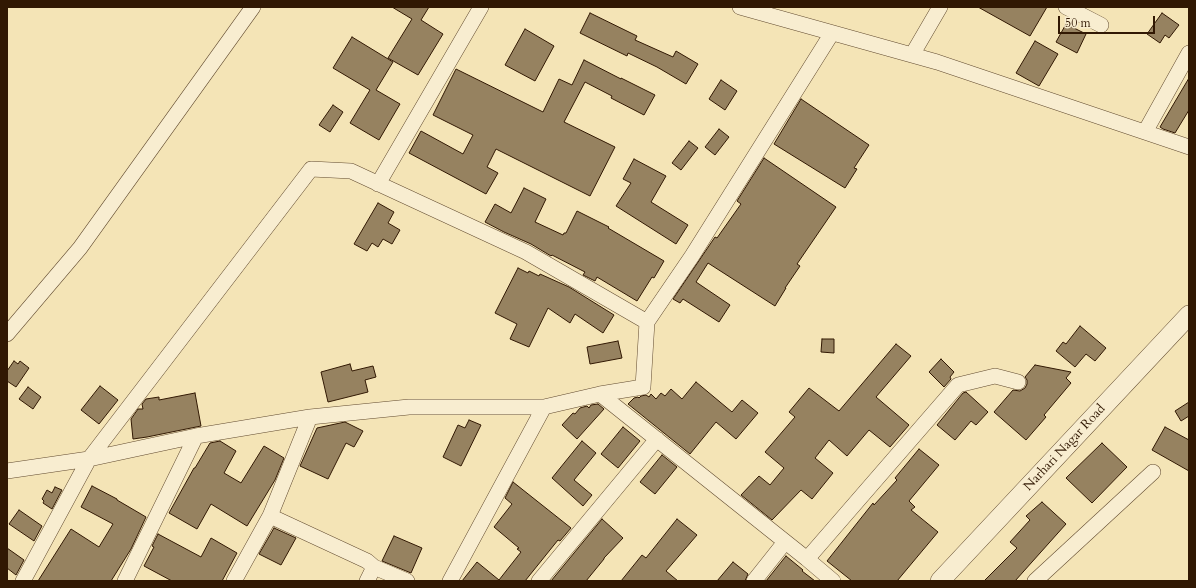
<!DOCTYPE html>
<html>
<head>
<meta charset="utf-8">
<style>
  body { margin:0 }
  #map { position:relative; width:1196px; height:588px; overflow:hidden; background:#f4e4b6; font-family:Cardo,serif }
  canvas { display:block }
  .frame { position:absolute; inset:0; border:8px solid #311803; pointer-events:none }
  .scale { position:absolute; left:1058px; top:16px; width:97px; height:18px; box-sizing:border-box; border:2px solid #311803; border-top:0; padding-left:5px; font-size:12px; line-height:14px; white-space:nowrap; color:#311803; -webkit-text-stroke:3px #f8edd0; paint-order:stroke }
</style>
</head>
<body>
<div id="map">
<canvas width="1196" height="588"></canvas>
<div class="frame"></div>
<div class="scale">50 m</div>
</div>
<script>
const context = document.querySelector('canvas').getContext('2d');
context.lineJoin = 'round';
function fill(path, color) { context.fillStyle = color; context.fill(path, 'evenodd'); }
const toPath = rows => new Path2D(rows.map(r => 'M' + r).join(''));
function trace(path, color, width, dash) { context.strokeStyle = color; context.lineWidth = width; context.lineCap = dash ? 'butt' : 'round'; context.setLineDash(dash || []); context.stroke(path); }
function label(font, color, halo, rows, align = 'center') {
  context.font = font + ' Cardo,serif'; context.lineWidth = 3; context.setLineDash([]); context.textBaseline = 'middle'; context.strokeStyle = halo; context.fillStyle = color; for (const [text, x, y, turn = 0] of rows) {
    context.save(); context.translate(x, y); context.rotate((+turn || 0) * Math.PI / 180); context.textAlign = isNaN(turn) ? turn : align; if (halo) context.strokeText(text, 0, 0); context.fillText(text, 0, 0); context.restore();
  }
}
const building = toPath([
  [392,7,429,7,421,20,443,34,418,75,388,58,412,19,392,7],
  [978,7,1047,7,1030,36,978,7],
  [590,13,637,36,635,40,673,57,676,51,698,64,686,84,657,67,628,53,627,56,580,33,590,13],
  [1162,13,1179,25,1169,38,1165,35,1160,43,1147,34,1162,13],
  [1066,24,1086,34,1077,53,1056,42,1066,24],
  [525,29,554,46,535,81,505,65,525,29],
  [352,37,393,62,376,90,400,104,379,140,350,123,370,90,333,68,352,37],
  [1035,41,1058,54,1039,86,1016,73,1035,41],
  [584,60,621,79,621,78,655,95,644,115,611,98,612,96,585,82,564,122,615,147,590,196,496,149,487,167,498,173,486,194,409,153,421,131,463,154,473,135,433,115,456,69,543,112,559,79,572,85,584,60],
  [1189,78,1189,110,1175,133,1163,129,1160,127,1189,78],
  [721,80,737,91,725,110,709,99,721,80],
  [801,99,869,145,854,168,857,169,845,188,774,144,801,99],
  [333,105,343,112,330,132,319,125,333,105],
  [719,129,729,137,715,155,705,147,719,129],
  [689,141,698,148,681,170,672,163,689,141],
  [764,158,836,207,797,264,800,266,785,288,786,288,775,306,708,263,696,282,730,305,719,322,683,299,680,303,673,299,715,237,717,238,741,204,737,201,764,158],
  [634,159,666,176,651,202,688,225,676,244,616,206,631,183,623,179,634,159],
  [524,188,546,199,535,222,563,235,564,233,566,233,577,211,609,227,608,228,664,261,654,278,652,277,637,301,597,277,595,281,583,275,585,272,552,255,551,256,531,244,504,232,485,222,495,204,511,213,524,188],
  [378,203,394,212,388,223,400,230,392,244,383,239,378,247,372,243,367,251,354,244,378,203],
  [518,268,528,273,529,271,539,276,540,274,569,287,614,315,603,333,575,314,570,323,548,308,529,347,510,339,517,324,495,313,518,268],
  [1080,326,1106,348,1095,361,1086,354,1075,367,1056,351,1063,342,1066,344,1080,326],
  [822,339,834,339,834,353,821,352,822,339],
  [618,341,622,358,590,364,587,347,618,341],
  [896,344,911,356,876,397,909,425,890,447,869,430,847,456,829,440,815,458,833,473,812,499,801,490,772,520,741,495,759,476,770,485,784,468,765,452,795,417,789,412,809,388,839,411,896,344],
  [941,359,954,372,950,377,951,379,944,387,929,372,941,359],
  [14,361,18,364,20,361,29,368,16,387,7,381,7,371,14,361],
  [350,364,352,371,373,366,376,377,365,380,368,392,328,402,321,372,350,364],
  [1035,365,1071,372,1066,378,1071,383,1044,415,1046,417,1026,440,994,412,1013,390,1020,391,1025,388,1027,384,1027,380,1025,377,1035,365],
  [696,382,732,412,742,400,758,413,736,439,716,422,690,454,628,404,634,398,638,397,639,398,641,396,646,395,649,397,651,394,656,399,661,393,665,396,671,389,682,399,696,382],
  [100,386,118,400,99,424,81,410,100,386],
  [28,387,41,397,33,409,19,399,28,387],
  [966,392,988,412,976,425,971,421,955,440,937,425,963,393,966,392],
  [195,393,201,426,147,437,133,439,131,419,138,409,143,409,142,404,146,399,159,397,159,400,195,393],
  [1189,402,1189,416,1181,421,1175,411,1189,402],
  [598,404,604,409,577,439,562,425,573,413,575,414,580,408,587,406,589,408,591,405,598,404],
  [469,420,481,425,461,466,443,457,458,425,465,428,469,420],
  [345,422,363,431,354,447,346,443,328,479,300,466,317,428,345,422],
  [623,427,640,441,618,468,601,454,623,427],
  [1165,427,1189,440,1189,471,1152,450,1165,427],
  [220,441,236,451,224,473,241,483,264,446,284,458,275,480,247,526,211,504,197,529,169,513,194,468,195,468,210,443,220,441],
  [582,441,596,453,574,480,592,495,583,506,552,478,582,441],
  [1102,443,1127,467,1092,503,1066,478,1102,443],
  [919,449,939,465,909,501,915,507,911,510,938,532,897,581,852,581,827,561,873,503,874,505,897,480,895,478,919,449],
  [662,455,677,467,655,494,640,482,662,455],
  [513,482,571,528,560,541,558,540,525,581,462,581,477,562,499,580,521,552,517,549,519,548,494,527,512,504,505,498,513,482],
  [92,486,117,499,117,500,146,517,131,549,111,581,38,581,71,529,99,547,113,524,81,507,92,486],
  [55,487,62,490,52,509,43,503,44,501,42,499,47,490,52,493,55,487],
  [1042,502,1066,524,1015,581,984,581,1017,548,1010,542,1030,520,1026,516,1042,502],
  [19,510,42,526,34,541,9,524,19,510],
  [602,519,623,538,604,558,604,559,586,581,551,581,602,519],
  [677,519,697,535,666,571,678,581,621,581,642,555,646,558,677,519],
  [274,528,296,538,281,565,259,554,274,528],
  [158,534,201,557,211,538,237,553,222,581,172,581,144,566,154,547,152,546,158,534],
  [394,536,422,548,411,573,382,561,394,536],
  [7,548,24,560,16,575,7,568,7,548],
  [786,556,803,570,802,571,815,581,766,581,786,556],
  [733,562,748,574,745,581,717,581,733,562]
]);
fill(building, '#968260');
trace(building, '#311803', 1);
const minor = toPath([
  [740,7,937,62,1189,147],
  [1066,7,1101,25],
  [832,33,692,256,647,322,643,387,600,394,807,559,833,581],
  [912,55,940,7],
  [1145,132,1189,53],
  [378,184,481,7],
  [7,334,80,248,253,7],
  [310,417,409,407,544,407],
  [7,471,89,459,196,436,310,417,270,516,234,581],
  [270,516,367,561,374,567,407,581],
  [807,559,958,385,995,376,1018,382],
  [23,581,89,459,311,169,351,171,526,252,647,322],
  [125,581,196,436],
  [367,581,374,567],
  [450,581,544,407,600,394],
  [539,581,657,439],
  [754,581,785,542],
  [1035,581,1153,472]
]);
const tertiary = toPath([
  [940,581,1189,315]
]);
trace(minor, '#624b30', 16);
trace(tertiary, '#624b30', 20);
trace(minor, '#f8edd0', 15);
trace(tertiary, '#f8edd0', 19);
label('13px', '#311803', '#f8edd0', [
  ["Narhari Nagar Road",1065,448,-47]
]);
</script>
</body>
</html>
